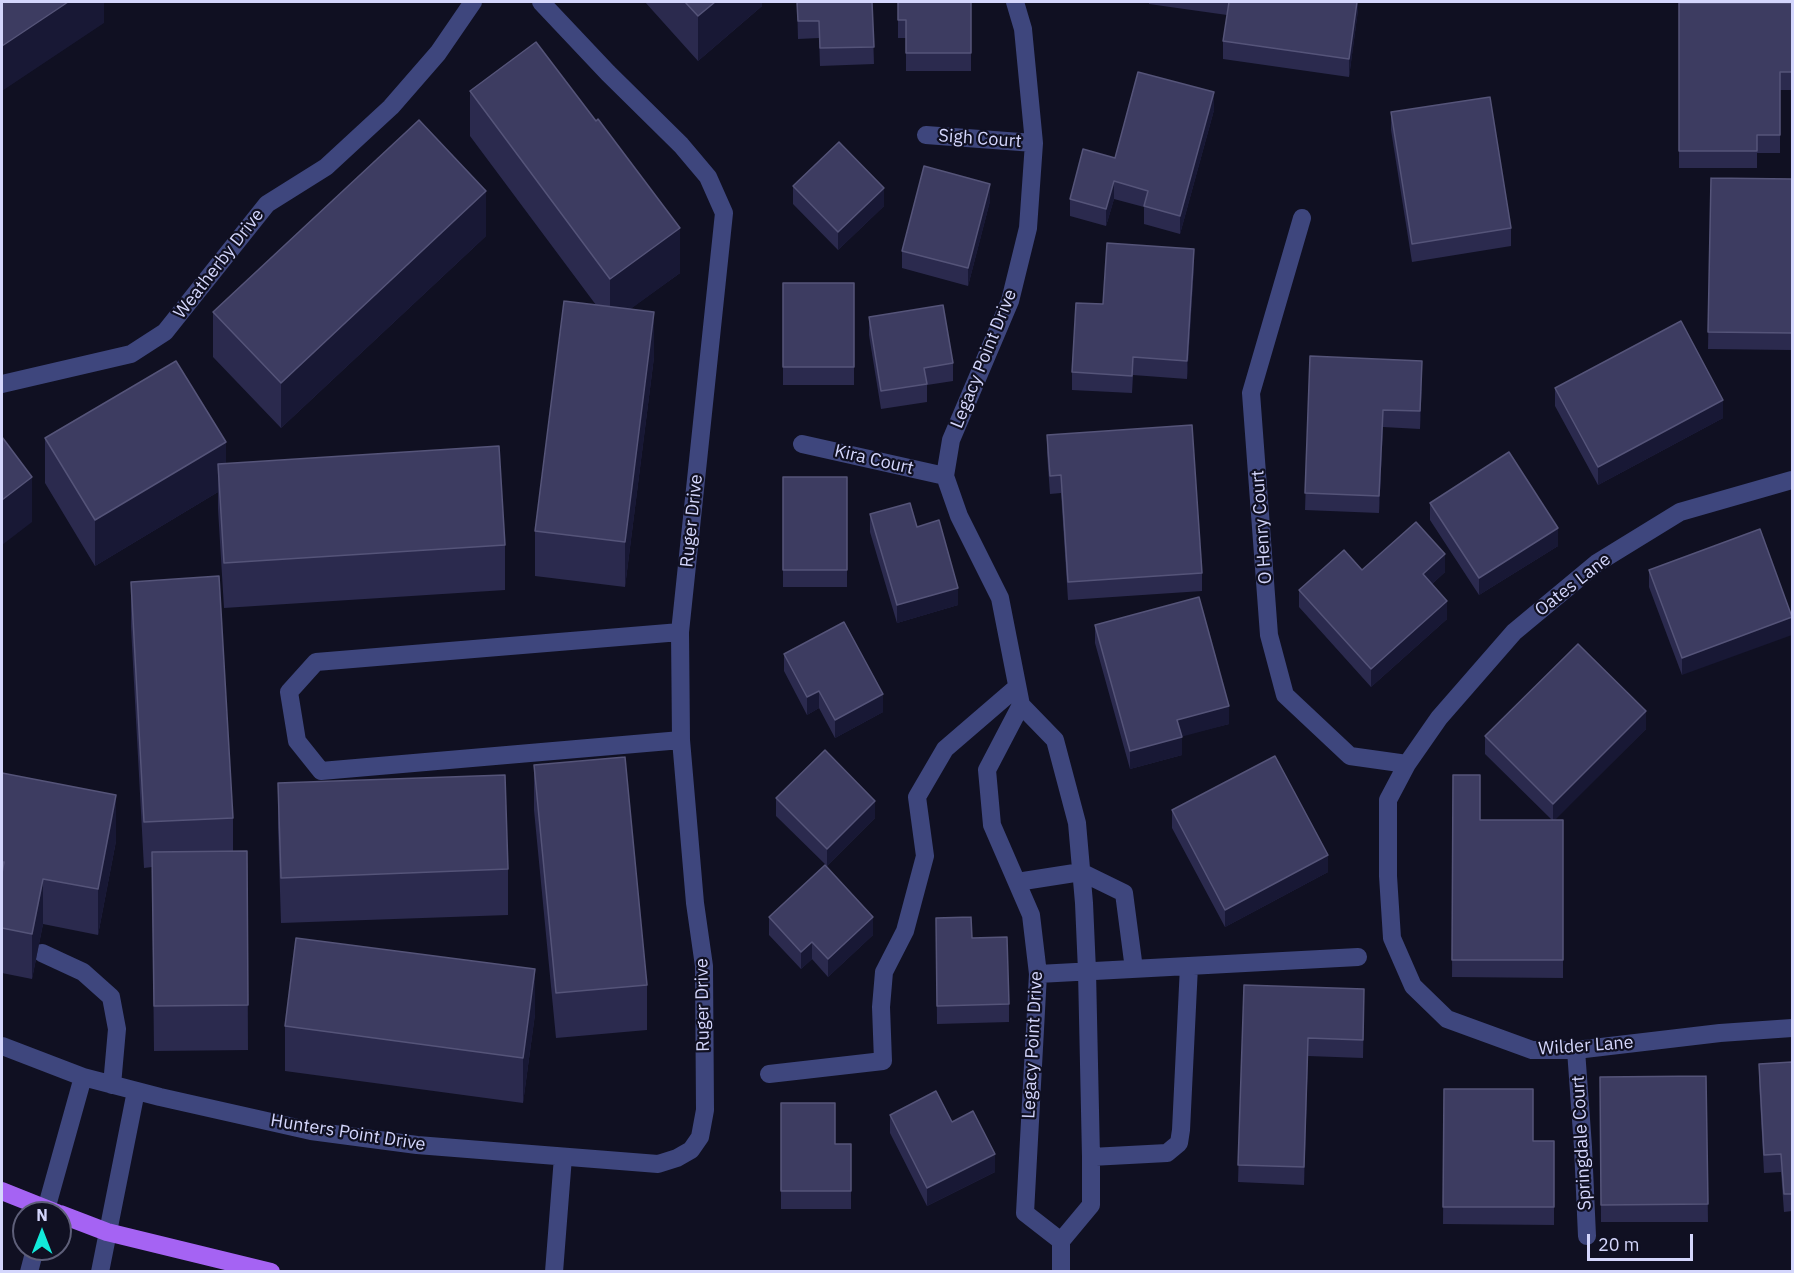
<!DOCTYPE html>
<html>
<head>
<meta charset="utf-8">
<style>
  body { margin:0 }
  #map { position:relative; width:1794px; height:1273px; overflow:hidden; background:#101022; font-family:"IBM Plex Sans",sans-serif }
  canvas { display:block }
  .frame { position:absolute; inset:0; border:3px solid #d4d6fc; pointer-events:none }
  .north { position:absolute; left:12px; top:1201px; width:60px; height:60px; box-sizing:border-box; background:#101022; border:2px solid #5e5f79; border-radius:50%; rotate:0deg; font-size:16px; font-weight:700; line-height:24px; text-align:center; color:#d4d6fc }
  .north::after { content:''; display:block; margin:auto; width:21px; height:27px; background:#12eada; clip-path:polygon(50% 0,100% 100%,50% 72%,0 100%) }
  .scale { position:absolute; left:1587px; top:1234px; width:106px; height:27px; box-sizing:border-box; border:3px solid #d4d6fc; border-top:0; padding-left:8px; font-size:18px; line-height:21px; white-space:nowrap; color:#d4d6fc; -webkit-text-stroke:4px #101022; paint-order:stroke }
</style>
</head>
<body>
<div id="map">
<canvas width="1794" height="1273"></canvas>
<div class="frame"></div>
<div class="north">N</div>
<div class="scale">20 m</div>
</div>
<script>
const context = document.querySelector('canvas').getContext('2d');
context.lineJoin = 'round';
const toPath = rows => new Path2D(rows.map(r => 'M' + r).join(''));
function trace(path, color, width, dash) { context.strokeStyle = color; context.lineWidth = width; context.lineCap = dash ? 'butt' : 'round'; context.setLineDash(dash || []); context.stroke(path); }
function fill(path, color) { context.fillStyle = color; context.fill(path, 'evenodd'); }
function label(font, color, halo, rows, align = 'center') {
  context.font = font + ' "IBM Plex Sans",sans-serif'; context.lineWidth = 4.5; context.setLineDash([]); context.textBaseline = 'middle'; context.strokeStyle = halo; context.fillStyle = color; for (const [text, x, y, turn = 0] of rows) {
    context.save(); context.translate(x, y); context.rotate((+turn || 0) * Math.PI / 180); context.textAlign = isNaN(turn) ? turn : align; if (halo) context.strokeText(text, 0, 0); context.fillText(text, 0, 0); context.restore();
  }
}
trace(toPath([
  [1015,2,1023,29,1034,143,1028,228,1010,301,951,440,945,476,959,516,1000,598,1021,705,1055,740,1077,823,1084,903,1087,971,1091,1157,1091,1205,1061,1241,1061,1272],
  [926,135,1034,143],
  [1302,218,1251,393,1269,635,1285,695,1350,756,1407,764],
  [2,384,131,354,165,332,267,204,326,167,391,107,438,53,473,2],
  [802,444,945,476],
  [1792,480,1680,512,1597,563,1514,632,1439,718,1407,764,1388,800,1388,876,1392,938,1413,986,1447,1019,1532,1050,1576,1050,1720,1033,1792,1028],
  [680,632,316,662,289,692,297,741,321,771,681,740],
  [1021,705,987,770,992,825,1031,915,1038,974,1025,1213,1061,1241],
  [1017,882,1081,872,1124,893,1134,969],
  [42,953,83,972,111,997,117,1029,112,1085],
  [1038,974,1358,957],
  [2,1046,83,1077,160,1097,311,1131,417,1145,658,1164,677,1158,691,1150,700,1137,705,1110,704,966,695,903,681,740,680,632,724,213,708,177,681,145,608,73,541,2],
  [1576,1050,1583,1147,1587,1236],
  [769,1074,883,1061,881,1007,884,972,905,931,925,856,917,797,945,749,1017,687],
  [1091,1157,1167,1153,1179,1143,1181,1130,1189,966],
  [45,1213,83,1077],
  [29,1272,35,1249],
  [100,1272,136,1091],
  [554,1272,563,1157]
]), '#3e467d', 18);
trace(toPath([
  [2,1191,57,1213],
  [60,1214,107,1232,271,1272]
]), '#a563f3', 18);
fill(toPath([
  [645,2,762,2,762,6,698,61],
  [797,2,872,2,874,64,820,66,819,38,798,39],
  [898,2,971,2,971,71,906,71,906,38,898,38],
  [1149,2,1358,2,1358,10,1349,77,1223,59,1223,41,1227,15,1149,4],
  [1679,3,1792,3,1792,90,1780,90,1780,153,1757,153,1757,168,1679,168],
  [470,91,680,273,630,309,654,357,625,587,535,576,535,531,596,305,470,136],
  [1214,110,1180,234,1144,224,1144,207,1114,199,1106,226,1070,216,1070,199,1115,158],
  [1391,112,1511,228,1511,246,1412,262,1391,130],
  [1711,178,1792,179,1792,350,1708,349],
  [793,186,884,206,838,250,793,204],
  [990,201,968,286,902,268,902,251],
  [486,236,281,428,213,357,213,312],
  [1194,266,1187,379,1133,375,1132,393,1072,390,1072,372,1103,304],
  [783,283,854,283,854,385,783,385],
  [869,317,953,363,953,381,927,385,927,402,881,409,869,335],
  [1310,356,1422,379,1420,429,1383,427,1379,513,1305,510],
  [1555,388,1723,418,1598,485,1555,406],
  [1047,435,1202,573,1202,591,1068,600,1061,493,1050,494,1047,453],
  [45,438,226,464,505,545,505,590,224,608,218,509,218,492,95,566,45,483],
  [783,477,847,477,847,587,783,587],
  [1430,503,1558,546,1479,595,1430,520],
  [870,514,917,527,958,605,897,623,870,532],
  [1760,529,1682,675,1649,587,1649,570],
  [1362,570,1445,572,1432,584,1447,619,1371,687,1299,607,1299,590],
  [131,582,233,818,233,851,247,851,248,1050,154,1051,152,867,144,868,131,627],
  [1095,625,1229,724,1181,736,1182,755,1130,769,1095,643],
  [784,654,883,712,835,738,819,708,807,715,784,671],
  [1646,729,1554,820,1563,820,1563,978,1452,977,1453,775,1480,820,1552,820,1485,754,1485,736],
  [534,765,647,985,647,1030,556,1038,534,810],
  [2,773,116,841,98,935,43,924,32,979,2,973],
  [278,783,508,869,508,915,281,923,278,828],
  [776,798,875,818,827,866,776,816],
  [1172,810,1328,872,1225,927,1172,828],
  [769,917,873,935,828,977,812,959,801,969,769,935],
  [936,918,972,938,1009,1004,1009,1022,937,1024],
  [1244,985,1364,1006,1363,1058,1308,1056,1304,1185,1238,1182],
  [535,1014,523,1103,285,1071,285,1026],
  [1792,1062,1792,1211,1784,1212,1781,1172,1764,1173,1759,1082,1759,1064],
  [1706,1076,1708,1222,1601,1222,1600,1077],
  [1444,1089,1533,1141,1554,1141,1554,1225,1443,1224],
  [781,1103,835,1144,851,1144,851,1209,781,1209],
  [890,1115,952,1122,995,1172,927,1206,890,1133]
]), '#2b2a4e');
fill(toPath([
  [68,2,104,2,104,23,2,91,2,46],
  [715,2,762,2,762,6,698,61,698,16],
  [1357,2,1358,2,1358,10,1349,77,1349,59],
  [1214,92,1214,110,1180,234,1180,216],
  [1114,181,1114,199,1106,226,1106,209],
  [990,184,990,201,968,286,968,268],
  [884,188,884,206,838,250,838,232],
  [486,191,486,236,281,428,281,383],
  [680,228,680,273,610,324,610,279],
  [1194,249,1194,266,1187,379,1187,361],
  [654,312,654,357,625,587,625,542],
  [1422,361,1422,379,1420,429,1420,411],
  [1723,400,1723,418,1598,485,1598,467],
  [1383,410,1383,427,1379,513,1379,496],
  [226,442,226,487,218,464,218,492,95,566,95,520],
  [32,477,32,522,2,545,2,500],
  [1558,528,1558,546,1479,595,1479,578],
  [1445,554,1445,572,1423,592,1423,574],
  [958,588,958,605,897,623,897,605],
  [1447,601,1447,619,1371,687,1371,669],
  [1792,617,1792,635,1682,675,1682,658],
  [819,691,819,708,807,715,807,697],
  [883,694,883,712,835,738,835,720],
  [1229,706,1229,724,1177,738,1177,720],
  [1646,711,1646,729,1553,822,1553,804],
  [1182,737,1182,755,1130,769,1130,751],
  [116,795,116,841,98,935,98,889],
  [875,801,875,818,827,866,827,849],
  [1328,855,1328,872,1225,927,1225,910],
  [43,879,43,924,32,979,32,934],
  [873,917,873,935,828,977,828,959],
  [812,942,812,959,801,969,801,952],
  [535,969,535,1014,523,1103,523,1058],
  [1308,1038,1308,1056,1304,1185,1304,1167],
  [995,1154,995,1172,927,1206,927,1188]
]), '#181835');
const building = toPath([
  [2,2,68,2,2,46,2,2],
  [685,2,715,2,698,16,685,2],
  [797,2,872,2,874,47,820,48,819,21,798,21,797,2],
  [898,2,971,2,971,53,906,53,906,20,898,20,898,2],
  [1229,2,1357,2,1349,59,1223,41,1229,2],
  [1679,3,1792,3,1792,72,1780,72,1780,135,1757,135,1757,151,1679,151,1679,3],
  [536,42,596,121,598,119,680,228,610,279,470,91,536,42],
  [1138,72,1214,92,1180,216,1144,206,1148,191,1114,181,1106,209,1070,199,1083,149,1115,158,1138,72],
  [1490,97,1511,228,1412,244,1391,112,1490,97],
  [419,120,486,191,281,383,213,312,419,120],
  [839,142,884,188,838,232,793,186,839,142],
  [924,166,990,184,968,268,902,251,924,166],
  [1711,178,1792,179,1792,333,1708,332,1711,178],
  [1107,243,1194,249,1187,361,1133,357,1132,376,1072,372,1076,303,1103,304,1107,243],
  [783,283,854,283,854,367,783,367,783,283],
  [564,301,654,312,625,542,535,531,564,301],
  [943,305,953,363,924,368,927,384,881,391,869,317,943,305],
  [1681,321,1723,400,1598,467,1555,388,1681,321],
  [1310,356,1422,361,1420,411,1383,410,1379,496,1305,493,1310,356],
  [176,361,226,442,95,520,45,438,176,361],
  [1192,425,1202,573,1068,582,1061,475,1050,476,1047,435,1192,425],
  [2,437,32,477,2,500,2,437],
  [499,446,505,545,224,563,218,464,499,446],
  [1509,452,1558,528,1479,578,1430,503,1509,452],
  [783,477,847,477,847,570,783,570,783,477],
  [910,503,917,527,939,520,958,588,897,605,870,514,910,503],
  [1416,522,1445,554,1423,574,1447,601,1371,669,1299,590,1344,550,1362,570,1416,522],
  [1760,529,1792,617,1682,658,1649,570,1760,529],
  [219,576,233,818,144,822,131,582,219,576],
  [1199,597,1229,706,1177,720,1182,737,1130,751,1095,625,1199,597],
  [844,622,883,694,835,720,819,691,807,697,784,654,844,622],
  [1578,644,1646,711,1553,804,1485,736,1578,644],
  [825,750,875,801,827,849,776,798,825,750],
  [1275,756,1328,855,1225,910,1172,810,1275,756],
  [625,757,647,985,556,993,534,765,625,757],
  [2,773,116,795,98,889,43,879,32,934,2,928,2,873,4,862,2,862,2,773],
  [505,775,508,869,281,878,278,783,505,775],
  [1453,775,1480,775,1480,820,1563,820,1563,960,1452,960,1453,775],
  [247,851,248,1005,154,1006,152,852,247,851],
  [825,865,873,917,828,959,812,942,801,952,769,917,825,865],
  [971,917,972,938,1007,937,1009,1004,937,1006,936,918,971,917],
  [296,938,535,969,523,1058,285,1026,296,938],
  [1244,985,1364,989,1363,1040,1308,1038,1304,1167,1238,1165,1244,985],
  [1792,1062,1792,1194,1784,1194,1781,1154,1764,1155,1759,1064,1792,1062],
  [1706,1076,1708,1204,1601,1205,1600,1077,1706,1076],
  [1444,1089,1533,1089,1533,1141,1554,1141,1554,1207,1443,1207,1444,1089],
  [936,1091,952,1122,973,1111,995,1154,927,1188,890,1115,936,1091],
  [781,1103,835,1103,835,1144,851,1144,851,1191,781,1191,781,1103]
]);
fill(building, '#3d3c61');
trace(building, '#555479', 1.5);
label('18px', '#d4d6fc', '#101022', [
  ["Sigh Court",980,139,4],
  ["Weatherby Drive",219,264,-52],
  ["Legacy Point Drive",984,359,-68],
  ["Kira Court",874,460,13],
  ["Ruger Drive",692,521,-84],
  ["O Henry Court",1262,527,-94],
  ["Oates Lane",1573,585,-38],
  ["Ruger Drive",703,1005,-91],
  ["Legacy Point Drive",1033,1045,-87],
  ["Wilder Lane",1586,1046,-4],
  ["Hunters Point Drive",348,1133,9],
  ["Springdale Court",1582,1143,-93]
]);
</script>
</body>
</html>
